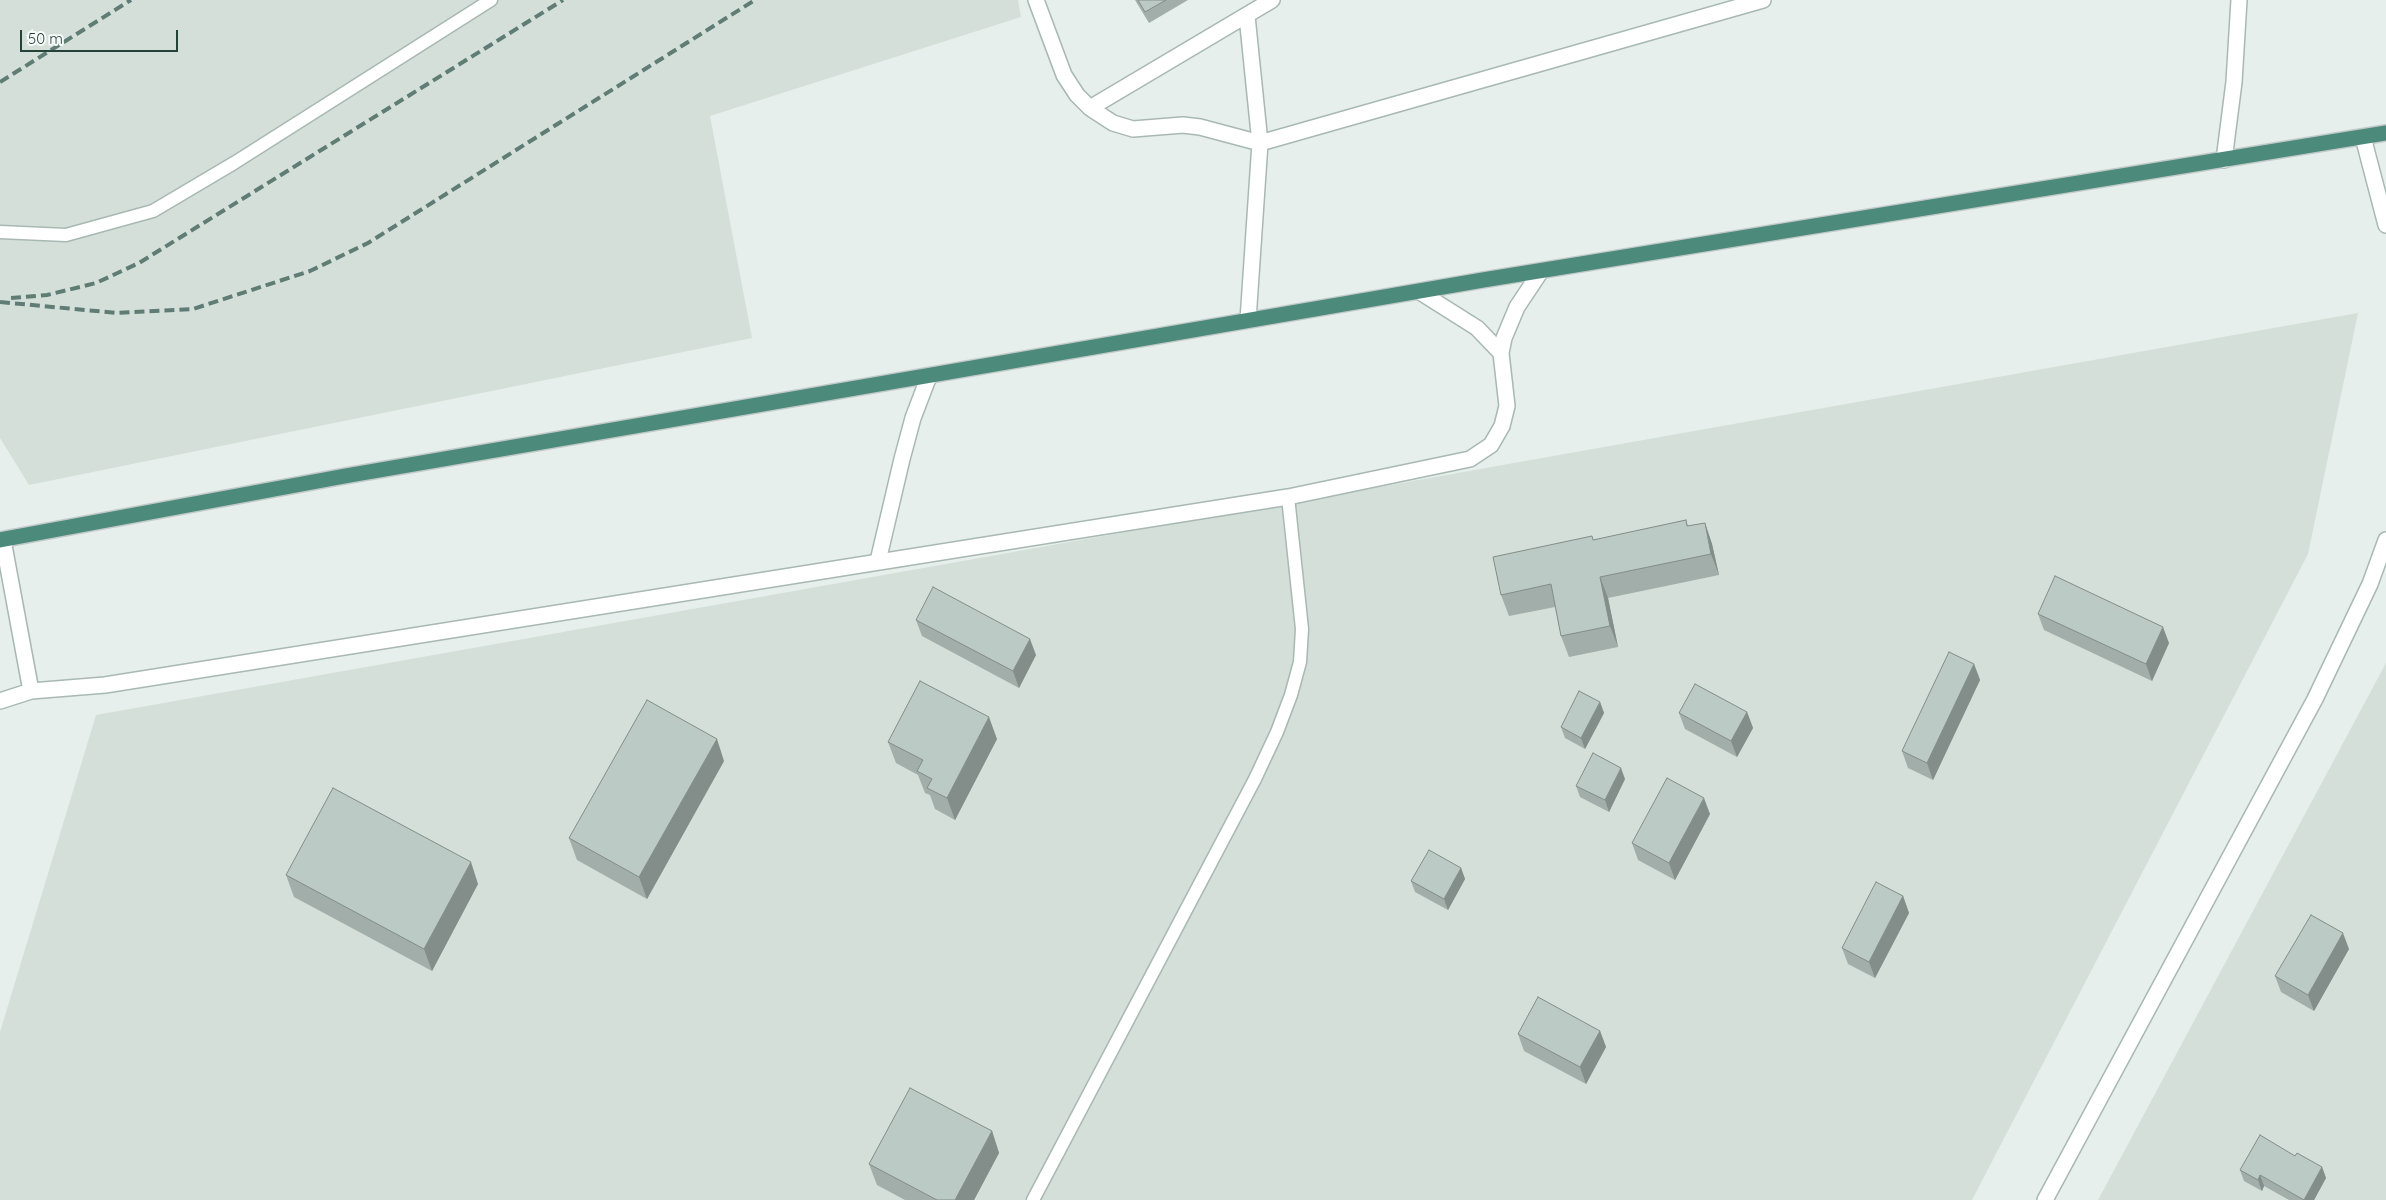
<!DOCTYPE html>
<html>
<head>
<meta charset="utf-8">
<style>
  body { margin:0 }
  #map { position:relative; width:2386px; height:1200px; overflow:hidden; background:#e6efeb; font-family:Quicksand,sans-serif }
  canvas { display:block }
  .scale { position:absolute; left:20px; top:30px; width:158px; height:22px; box-sizing:border-box; border:2px solid #24423a; border-top:0; padding-left:6px; font-size:15px; line-height:18px; white-space:nowrap; color:#24423a; -webkit-text-stroke:4px #f7fbf9; paint-order:stroke }
</style>
</head>
<body>
<div id="map">
<canvas width="2386" height="1200"></canvas>
<div class="scale">50 m</div>
</div>
<script>
const context = document.querySelector('canvas').getContext('2d');
context.lineJoin = 'round';
function fill(path, color) { context.fillStyle = color; context.fill(path, 'evenodd'); }
const toPath = rows => new Path2D(rows.map(r => 'M' + r).join(''));
function trace(path, color, width, dash) { context.strokeStyle = color; context.lineWidth = width; context.lineCap = dash ? 'butt' : 'round'; context.setLineDash(dash || []); context.stroke(path); }
fill(toPath([
  [0,0,1018,0,1021,17,710,116,752,338,29,485,0,438],
  [2358,313,2308,554,1972,1200,0,1200,0,1032,96,715],
  [2386,663,2386,1200,2098,1200]
]), '#d4dfda');
const service = toPath([
  [0,232,66,235,153,211,234,163,491,0],
  [1033,1200,1255,779,1277,732,1291,695,1300,662,1302,629,1288,497]
]);
const minor = toPath([
  [1036,0,1064,75,1077,95,1090,108,1113,123,1133,129,1183,125,1200,127,1260,143,1247,16],
  [1090,108,1272,0],
  [2224,160,2234,82,2239,0],
  [1420,292,1477,328,1501,353],
  [1248,320,1260,143,1763,0],
  [3,540,31,691],
  [878,561,902,459,913,418,929,376],
  [0,701,31,691,105,685,1288,497,1470,459,1491,445,1502,426,1507,406,1501,353,1504,338,1517,307,1541,271]
]);
const tertiary = toPath([
  [2363,137,2386,225],
  [2045,1200,2315,699,2370,584,2386,540]
]);
const trunk = toPath([
  [0,540,345,476,1483,280,2386,133]
]);
trace(service, '#a8b8b2', 15);
trace(minor, '#a8b8b2', 18);
trace(tertiary, '#a8b8b2', 18);
trace(trunk, '#c2cac8', 18);
trace(service, '#fff', 12);
trace(minor, '#fff', 15);
trace(tertiary, '#fff', 15);
trace(trunk, '#4c8a7c', 15);
trace(toPath([
  [0,82,131,0],
  [11,298,47,295,96,283,139,263,563,0],
  [0,302,117,313,193,309,310,271,368,243,755,0]
]), '#5f7d75', 4, [10, 5]);
fill(toPath([
  [1135,0,1188,0,1149,23],
  [1686,520,1688,526,1705,523,1712,544,1719,575,1608,598,1618,647,1569,657,1561,636,1555,607,1509,616,1501,595,1594,540],
  [2038,614,2169,643,2152,681,2044,630],
  [916,620,1036,655,1019,688,922,636],
  [1974,664,1980,680,1933,780,1908,768,1902,751],
  [1600,702,1604,713,1585,749,1565,738,1561,727],
  [1747,712,1753,728,1737,757,1685,729,1679,713],
  [997,739,955,820,935,809,930,795,925,793,918,775,896,763,888,742],
  [724,761,647,899,577,860,569,838],
  [1625,779,1609,812,1580,797,1576,786],
  [1710,814,1675,880,1638,860,1632,843],
  [1461,868,1465,879,1448,910,1415,892,1411,881],
  [286,875,478,884,432,971,294,897],
  [1903,896,1909,913,1875,978,1848,964,1842,948],
  [2349,949,2314,1011,2281,992,2275,976],
  [1600,1031,1606,1047,1586,1084,1524,1051,1518,1034],
  [992,1131,999,1153,974,1200,905,1200,877,1185,869,1164],
  [2295,1156,2322,1167,2326,1178,2314,1200,2289,1200,2264,1186,2262,1191,2244,1181,2240,1170]
]), '#a1aea9');
fill(toPath([
  [1705,523,1712,544,1719,575,1711,554],
  [1600,577,1608,598,1618,647,1610,626],
  [2163,627,2169,643,2152,681,2146,664],
  [1030,639,1036,655,1019,688,1013,671],
  [1974,664,1980,680,1933,780,1927,763],
  [1600,702,1604,713,1585,749,1581,738],
  [1747,712,1753,728,1737,757,1731,741],
  [989,717,997,739,955,820,947,798],
  [717,739,724,761,647,899,639,877],
  [1621,768,1625,779,1609,812,1605,800],
  [1704,798,1710,814,1675,880,1669,863],
  [471,862,478,884,432,971,424,949],
  [1461,868,1465,879,1448,910,1444,899],
  [1903,896,1909,913,1875,978,1869,962],
  [2343,933,2349,949,2314,1011,2308,995],
  [1600,1031,1606,1047,1586,1084,1580,1067],
  [992,1131,999,1153,974,1200,955,1200],
  [2322,1167,2326,1178,2314,1200,2304,1200],
  [2260,1175,2264,1186,2262,1191,2258,1180]
]), '#838d89');
const building = toPath([
  [1138,0,1166,0,1145,12,1138,0],
  [1686,520,1687,526,1705,523,1711,554,1600,577,1610,626,1561,636,1551,584,1501,595,1493,557,1592,536,1593,540,1686,520],
  [2055,576,2163,627,2146,664,2038,614,2055,576],
  [933,587,1030,639,1013,671,916,620,933,587],
  [1949,652,1974,664,1927,763,1902,751,1949,652],
  [920,681,989,717,947,798,927,788,932,779,917,771,923,760,888,742,920,681],
  [1695,684,1747,712,1731,741,1679,713,1695,684],
  [1579,691,1600,702,1581,738,1561,727,1579,691],
  [647,700,717,739,639,877,569,838,647,700],
  [1593,753,1621,768,1605,800,1576,786,1593,753],
  [1667,778,1704,798,1669,863,1632,843,1667,778],
  [333,788,471,862,424,949,286,875,333,788],
  [1429,850,1461,868,1444,899,1411,881,1429,850],
  [1876,882,1903,896,1869,962,1842,948,1876,882],
  [2311,915,2343,933,2308,995,2275,976,2311,915],
  [1538,997,1600,1031,1580,1067,1518,1034,1538,997],
  [910,1088,992,1131,955,1200,937,1200,869,1164,910,1088],
  [2260,1135,2295,1156,2297,1153,2322,1167,2304,1200,2260,1175,2258,1180,2240,1170,2260,1135]
]);
fill(building, '#bbcac4');
trace(building, '#838d89', 1);
</script>
</body>
</html>
